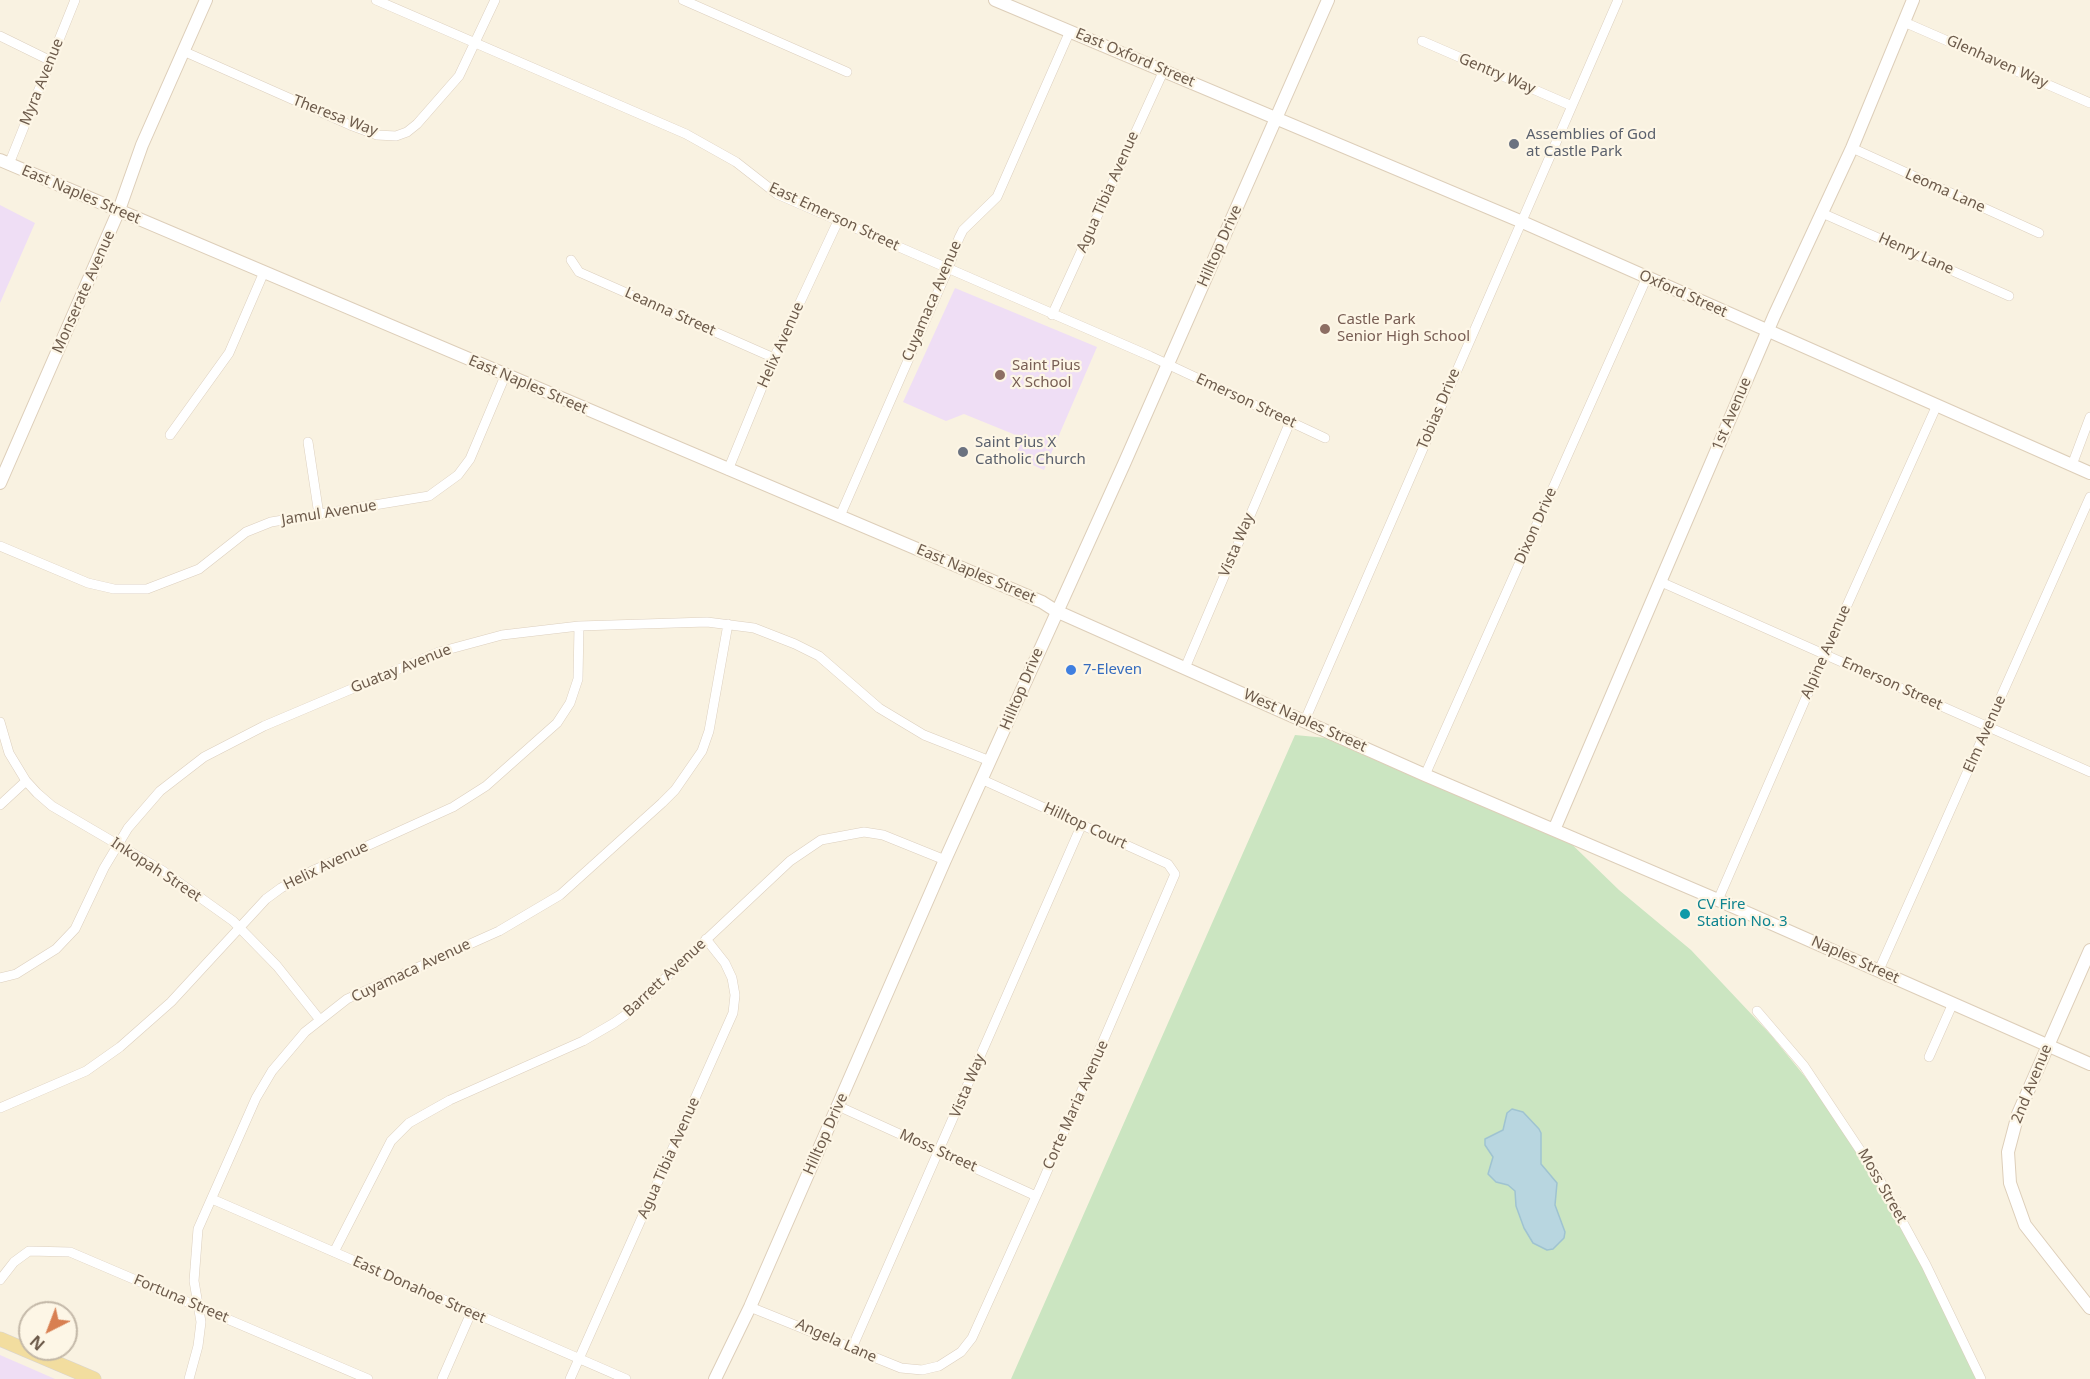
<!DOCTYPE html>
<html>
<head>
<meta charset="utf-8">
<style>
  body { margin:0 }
  #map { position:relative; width:2090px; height:1379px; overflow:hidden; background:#f9f2e1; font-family:"Noto Sans",sans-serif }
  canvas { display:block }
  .north { position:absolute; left:18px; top:1301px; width:60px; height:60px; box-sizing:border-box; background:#fdf6e6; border:2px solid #c3b8a8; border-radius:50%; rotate:222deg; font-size:16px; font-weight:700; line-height:24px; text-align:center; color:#6d5b4b }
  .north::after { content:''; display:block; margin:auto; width:21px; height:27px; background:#d87f51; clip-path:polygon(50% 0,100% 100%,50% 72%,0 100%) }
</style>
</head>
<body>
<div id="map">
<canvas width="2090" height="1379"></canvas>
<div class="north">N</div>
</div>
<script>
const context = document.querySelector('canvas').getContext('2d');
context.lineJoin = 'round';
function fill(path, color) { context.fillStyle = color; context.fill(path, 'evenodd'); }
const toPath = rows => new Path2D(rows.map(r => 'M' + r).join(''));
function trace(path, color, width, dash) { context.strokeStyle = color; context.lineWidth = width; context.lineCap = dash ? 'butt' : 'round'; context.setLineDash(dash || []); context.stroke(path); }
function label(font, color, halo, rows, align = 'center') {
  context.font = font + ' "Noto Sans",sans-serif'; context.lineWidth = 4.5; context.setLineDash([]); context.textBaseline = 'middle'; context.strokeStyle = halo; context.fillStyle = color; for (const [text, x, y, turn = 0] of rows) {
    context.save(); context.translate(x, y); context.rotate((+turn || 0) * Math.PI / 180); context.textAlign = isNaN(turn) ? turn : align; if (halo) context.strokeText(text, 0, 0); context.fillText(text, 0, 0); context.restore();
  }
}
fill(toPath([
  [0,205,35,223,0,303],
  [955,288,1097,347,1044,470,1015,457,1023,438,964,414,946,421,903,402],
  [0,1355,30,1368,55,1379,0,1379]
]), '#efdef5');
fill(toPath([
  [1295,735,1358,741,1554,827,1619,890,1691,950,1771,1035,1833,1111,1887,1193,1978,1379,1011,1379]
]), '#cbe5c1');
const water = toPath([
  [1512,1109,1523,1112,1539,1129,1541,1133,1541,1164,1557,1183,1555,1205,1565,1232,1564,1238,1553,1249,1547,1250,1533,1243,1524,1228,1516,1206,1515,1191,1508,1185,1496,1182,1488,1174,1493,1157,1485,1145,1485,1139,1503,1130,1507,1113,1512,1109]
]);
fill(water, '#b8d6e0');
trace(water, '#9fc3d1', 1.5);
const street = toPath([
  [376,0,686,134,736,162,777,194,1150,356,1325,438],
  [683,0,847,72],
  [1904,22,2090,103],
  [0,36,51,61],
  [1422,41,1572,106],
  [183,51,350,125,377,135,396,136,407,132,417,124,459,76,495,0],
  [1852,148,2039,233],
  [9,164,75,0],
  [1822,213,2009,296],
  [571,260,579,272,774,358],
  [1052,315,1164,70],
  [170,435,229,353,264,272],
  [308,442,319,515],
  [2072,465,2090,417],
  [728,470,774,358,838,221],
  [840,516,948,269,959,238,963,230,997,197,1070,31],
  [0,546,88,583,114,589,147,589,199,569,246,532,271,522,429,496,458,475,470,459,505,376],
  [1661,582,2090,772],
  [1185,668,1290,422],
  [1305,720,1618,0],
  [0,722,9,753,26,781,37,793,52,806,163,871,233,921,277,966,320,1020],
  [1425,775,1647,277],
  [0,805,26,781],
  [1718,900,1822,661,1937,405],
  [1879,970,2090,497],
  [0,978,16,974,56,949,75,929,104,868,128,828,160,791,204,757,264,726,439,652,502,635,579,626,707,622,754,628,795,644,819,656,879,708,924,735,990,761],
  [1757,1011,1804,1066,1878,1177,1926,1265,1981,1379],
  [1929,1057,1953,1003],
  [838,1106,1036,1196],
  [0,1108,86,1071,120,1047,171,1002,266,899,281,888,314,870,453,807,486,786,557,723,570,703,578,679,579,626],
  [212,1199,626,1379],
  [334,1252,391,1141,409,1123,450,1100,583,1041,614,1023,627,1014,790,861,821,840,864,832,883,835,945,860],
  [0,1280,14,1262,29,1251,70,1252,368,1379],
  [750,1307,901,1368,922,1370,939,1366,961,1352,972,1338,1042,1183,1175,874,1168,864,983,780],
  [852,1348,1082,824],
  [189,1379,198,1346,201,1322,194,1281,198,1229,256,1098,272,1071,305,1032,347,999,499,931,560,895,662,803,675,790,702,751,709,731,728,624],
  [442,1379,471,1313],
  [570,1379,733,1013,735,995,732,978,725,963,706,939]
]);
const secondary = toPath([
  [995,0,1520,221,2090,473],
  [0,160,1042,602,1056,611,1425,775,1718,900,2090,1064],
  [0,483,119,210,142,145,206,0],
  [1554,830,1774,316,1852,148,1913,0],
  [2090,950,2018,1114,2008,1152,2010,1183,2025,1225,2090,1308],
  [715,1379,750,1307,945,860,1124,464,1328,0]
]);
const primary = toPath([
  [0,1339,94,1379]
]);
trace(street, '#dccfbe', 10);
trace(secondary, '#ddceb9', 14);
trace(primary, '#d9d4d0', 15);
trace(street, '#fff', 9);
trace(secondary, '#fff', 12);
trace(primary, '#f2dd9f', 14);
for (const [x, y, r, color] of [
  [1514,144,6,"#6b7280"],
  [1325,329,6,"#8d6e63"],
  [1000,375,6,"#8d6e63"],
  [963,452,6,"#6b7280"],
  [1071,670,6,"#3f7fe0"],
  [1685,914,6,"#0f9aa8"]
]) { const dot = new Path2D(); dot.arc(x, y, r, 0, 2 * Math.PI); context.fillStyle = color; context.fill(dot); trace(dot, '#fdf6e6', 2); }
label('15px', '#6d5b4b', '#fdf6e6', [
  ["East Oxford Street",1135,58,23],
  ["Glenhaven Way",1997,62,24],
  ["Gentry Way",1497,74,23],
  ["Myra Avenue",42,82,-68],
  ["Theresa Way",335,116,21],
  ["Leoma Lane",1945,191,24],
  ["Agua Tibia Avenue",1108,192,-66],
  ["East Naples Street",81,195,23],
  ["East Emerson Street",834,217,25],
  ["Hilltop Drive",1220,246,-66],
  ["Henry Lane",1916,254,24],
  ["Monserate Avenue",84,292,-66],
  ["Oxford Street",1683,294,24],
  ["Cuyamaca Avenue",932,301,-67],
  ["Leanna Street",670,312,24],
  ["Helix Avenue",781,345,-66],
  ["East Naples Street",528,385,23],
  ["Emerson Street",1246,401,25],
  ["Tobias Drive",1439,409,-67],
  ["1st Avenue",1732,414,-67],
  ["Jamul Avenue",329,513,-9],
  ["Dixon Drive",1536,526,-66],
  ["Vista Way",1237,545,-67],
  ["East Naples Street",976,574,23],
  ["Alpine Avenue",1826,652,-66],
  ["Guatay Avenue",401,669,-22],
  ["Emerson Street",1892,684,24],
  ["Hilltop Drive",1022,689,-67],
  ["West Naples Street",1305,721,24],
  ["Elm Avenue",1985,734,-66],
  ["Hilltop Court",1085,826,25],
  ["Helix Avenue",326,866,-26],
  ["Inkopah Street",156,870,33],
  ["Naples Street",1855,960,24],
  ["Cuyamaca Avenue",411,971,-25],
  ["Barrett Avenue",665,978,-43],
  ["2nd Avenue",2032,1084,-68],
  ["Vista Way",968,1086,-67],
  ["Corte Maria Avenue",1076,1105,-66],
  ["Hilltop Drive",826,1134,-66],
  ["Moss Street",938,1151,24],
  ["Agua Tibia Avenue",669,1158,-66],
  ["Moss Street",1882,1186,60],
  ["East Donahoe Street",419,1290,24],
  ["Fortuna Street",181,1299,23],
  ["Angela Lane",836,1341,24]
]);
label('15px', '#5b616d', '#fdf6e6', [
  ["Assemblies of God",1526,135],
  ["at Castle Park",1526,152],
  ["Saint Pius X",975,443],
  ["Catholic Church",975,460]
], 'left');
label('15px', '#785e54', '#fdf6e6', [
  ["Castle Park",1337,320],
  ["Senior High School",1337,337],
  ["Saint Pius",1012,366],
  ["X School",1012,383]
], 'left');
label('15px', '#366cbe', '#fdf6e6', [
  ["7-Eleven",1083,670]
], 'left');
label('15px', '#0d838f', '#fdf6e6', [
  ["CV Fire",1697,905],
  ["Station No. 3",1697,922]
], 'left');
</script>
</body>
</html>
